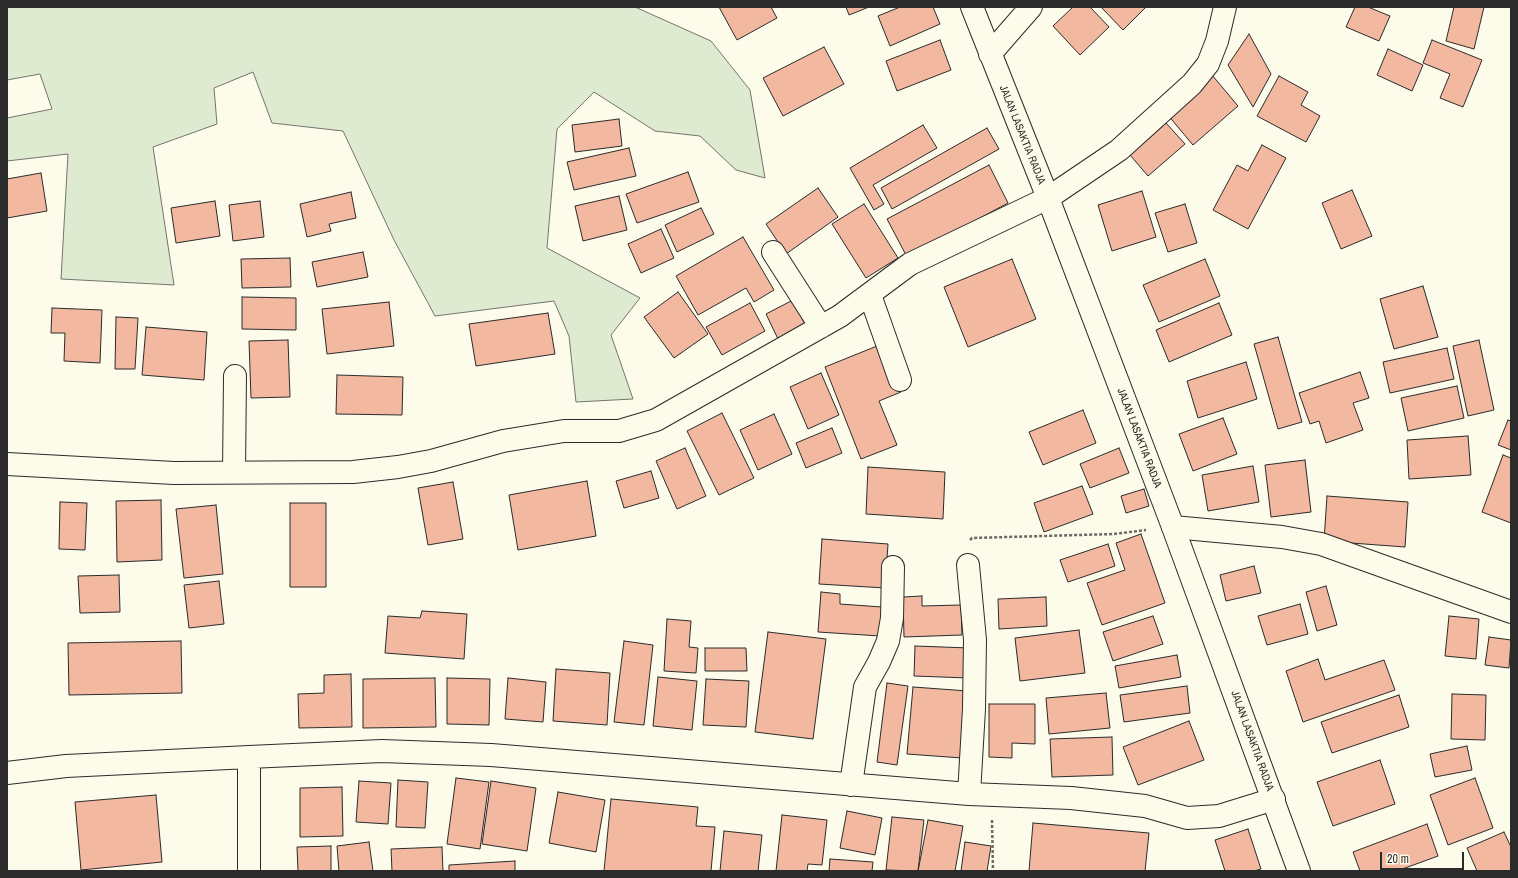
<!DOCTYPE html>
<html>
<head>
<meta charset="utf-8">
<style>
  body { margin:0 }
  #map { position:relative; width:1518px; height:878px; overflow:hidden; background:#fdfbea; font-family:"Archivo Narrow",sans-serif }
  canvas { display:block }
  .frame { position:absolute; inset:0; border:8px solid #2b2b2b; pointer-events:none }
  .scale { position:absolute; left:1380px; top:852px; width:84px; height:18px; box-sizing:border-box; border:2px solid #2b2b2b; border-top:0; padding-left:5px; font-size:12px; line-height:14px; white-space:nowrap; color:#2b2b2b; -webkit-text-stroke:3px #fdfbea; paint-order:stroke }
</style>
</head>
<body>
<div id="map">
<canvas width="1518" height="878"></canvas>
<div class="frame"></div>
<div class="scale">20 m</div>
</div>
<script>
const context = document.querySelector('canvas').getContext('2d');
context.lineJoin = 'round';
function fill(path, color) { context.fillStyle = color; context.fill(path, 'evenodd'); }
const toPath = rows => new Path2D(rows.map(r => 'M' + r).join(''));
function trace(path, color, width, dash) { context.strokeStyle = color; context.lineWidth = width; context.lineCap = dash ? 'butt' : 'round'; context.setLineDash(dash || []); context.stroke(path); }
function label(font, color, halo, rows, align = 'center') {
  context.font = font + ' "Archivo Narrow",sans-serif'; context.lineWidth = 3; context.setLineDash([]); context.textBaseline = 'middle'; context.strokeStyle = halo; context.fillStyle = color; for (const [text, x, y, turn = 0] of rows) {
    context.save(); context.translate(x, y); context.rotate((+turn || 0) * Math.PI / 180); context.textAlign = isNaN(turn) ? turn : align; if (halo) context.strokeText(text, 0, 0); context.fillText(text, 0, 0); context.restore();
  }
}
const green = toPath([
  [7,7,635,7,711,41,750,90,765,178,736,170,700,136,655,131,594,92,557,129,547,248,640,298,611,335,633,399,576,402,569,336,554,301,435,316,394,240,343,131,272,123,253,72,214,88,217,124,153,147,174,285,61,279,68,154,7,161,7,118,52,109,40,74,7,80,7,7]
]);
fill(green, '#deebd1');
trace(green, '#74746e', 1);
const building = toPath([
  [719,7,771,7,777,18,737,40,719,7],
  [846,7,869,7,849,15,846,7],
  [900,7,933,7,940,24,890,46,878,16,900,7],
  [1073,7,1090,7,1109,27,1080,55,1053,26,1073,7],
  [1101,7,1146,7,1123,30,1101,7],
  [1355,7,1368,7,1390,16,1379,41,1346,27,1355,7],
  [1454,7,1484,7,1474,49,1446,41,1454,7],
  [1249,34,1271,74,1253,107,1228,65,1249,34],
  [940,40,951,70,897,91,886,61,940,40],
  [1432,40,1482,60,1463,107,1440,98,1450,74,1423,63,1432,40],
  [824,47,844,84,783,116,763,78,824,47],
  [1388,49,1423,65,1412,91,1377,75,1388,49],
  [1212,75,1238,106,1193,145,1167,114,1212,75],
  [1279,76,1308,92,1301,105,1320,116,1306,142,1257,116,1279,76],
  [619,119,622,146,575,152,572,125,619,119],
  [1166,123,1185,144,1148,176,1130,155,1166,123],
  [923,125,937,148,873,185,884,204,874,210,850,168,923,125],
  [987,128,999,149,892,209,881,188,987,128],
  [1262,145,1286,158,1248,229,1213,210,1237,165,1248,171,1262,145],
  [629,148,636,176,574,190,567,162,629,148],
  [989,165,1008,203,907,257,887,219,989,165],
  [688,172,699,202,637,223,626,194,688,172],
  [41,173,47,211,7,218,7,179,41,173],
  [818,188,838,217,786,254,766,224,818,188],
  [1352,190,1372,236,1341,249,1322,203,1352,190],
  [1142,191,1156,237,1112,251,1098,205,1142,191],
  [351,192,356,218,329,224,331,231,307,237,300,204,351,192],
  [619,196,627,230,583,241,575,206,619,196],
  [215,201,220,236,176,243,171,208,215,201],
  [260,201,264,237,233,241,229,205,260,201],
  [864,204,898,258,866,278,832,224,864,204],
  [1185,204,1197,243,1168,252,1155,213,1185,204],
  [701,208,714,234,677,252,665,225,701,208],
  [661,229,674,258,641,273,628,244,661,229],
  [743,237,774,290,754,302,746,288,698,315,676,276,743,237],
  [363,252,368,277,317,287,312,262,363,252],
  [290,258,291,287,242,288,241,259,290,258],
  [1012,259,1036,319,968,347,944,287,1012,259],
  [1205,259,1220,296,1159,322,1143,285,1205,259],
  [1423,286,1438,337,1394,349,1380,299,1423,286],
  [678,292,708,334,674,358,644,317,678,292],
  [242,297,296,298,296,330,242,329,242,297],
  [793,300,807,328,779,341,766,314,793,300],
  [389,302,394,346,327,354,322,309,389,302],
  [750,303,765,331,722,355,706,327,750,303],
  [1219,303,1232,335,1169,362,1156,330,1219,303],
  [52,308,102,310,100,363,64,361,65,333,51,333,52,308],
  [548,313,555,354,476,366,469,324,548,313],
  [116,317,138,318,135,369,115,369,116,317],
  [146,327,207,332,204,380,142,375,146,327],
  [1278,337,1302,422,1278,429,1254,344,1278,337],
  [288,340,290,397,251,398,249,341,288,340],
  [1479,340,1494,410,1468,416,1453,346,1479,340],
  [882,344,901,392,879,401,897,445,861,459,825,367,882,344],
  [1447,348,1454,379,1390,393,1383,362,1447,348],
  [1246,362,1257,399,1198,418,1187,381,1246,362],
  [1360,372,1369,398,1353,403,1363,430,1326,443,1319,421,1310,424,1299,393,1360,372],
  [821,373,839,415,808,429,790,387,821,373],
  [337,375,403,377,402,415,336,414,337,375],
  [1457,386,1464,418,1408,431,1401,398,1457,386],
  [1083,410,1096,443,1043,465,1029,432,1083,410],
  [722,413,754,478,719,495,687,431,722,413],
  [774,414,792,454,758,470,740,430,774,414],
  [1223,418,1237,454,1193,471,1179,434,1223,418],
  [1508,420,1511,421,1511,450,1498,445,1508,420],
  [832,428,842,453,806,468,796,443,832,428],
  [1468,436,1471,475,1409,479,1407,440,1468,436],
  [685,448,706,496,677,509,656,461,685,448],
  [1119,448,1129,473,1090,488,1080,464,1119,448],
  [1503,455,1511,458,1511,523,1482,512,1503,455],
  [1305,460,1311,512,1271,517,1265,465,1305,460],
  [1253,466,1259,502,1208,511,1202,475,1253,466],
  [868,467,945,472,943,519,866,514,868,467],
  [651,471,659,498,624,508,616,481,651,471],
  [587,481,596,536,518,550,509,495,587,481],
  [453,482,463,539,428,545,418,488,453,482],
  [1082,486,1093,514,1044,532,1034,503,1082,486],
  [1144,489,1149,506,1126,513,1121,496,1144,489],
  [1327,496,1408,502,1405,547,1324,541,1327,496],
  [161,500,162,560,117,562,116,501,161,500],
  [60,502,87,503,85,550,59,549,60,502],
  [290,503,326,503,326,587,290,587,290,503],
  [216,505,223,574,184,578,176,509,216,505],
  [1141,534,1165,603,1102,625,1087,583,1125,570,1116,543,1141,534],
  [822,539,888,544,885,588,819,584,822,539],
  [1108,544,1115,566,1068,582,1060,560,1108,544],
  [1254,566,1261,593,1226,601,1220,575,1254,566],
  [119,575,120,612,80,613,78,576,119,575],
  [219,581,224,624,189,628,184,585,219,581],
  [1326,586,1337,625,1317,631,1306,592,1326,586],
  [821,592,840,594,840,604,882,607,880,636,818,632,821,592],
  [922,596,922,606,961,605,962,635,904,637,903,597,922,596],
  [1046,597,1047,626,999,629,998,599,1046,597],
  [1300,604,1308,634,1267,645,1258,616,1300,604],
  [422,611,467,614,464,659,385,653,388,616,420,618,422,611],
  [1153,616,1163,644,1113,661,1103,632,1153,616],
  [1449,616,1479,619,1476,659,1445,656,1449,616],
  [667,619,691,621,689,647,698,648,696,673,664,671,667,619],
  [1079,630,1085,673,1020,681,1015,638,1079,630],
  [768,632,826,639,813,739,755,732,768,632],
  [1489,637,1511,640,1509,668,1485,665,1489,637],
  [181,641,182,693,69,695,68,643,181,641],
  [624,641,653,645,644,725,614,722,624,641],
  [915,646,970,648,968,678,914,676,915,646],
  [705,648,746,648,747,671,705,671,705,648],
  [1177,655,1181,677,1119,688,1115,666,1177,655],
  [1318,659,1325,680,1384,660,1395,690,1303,722,1286,671,1318,659],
  [556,669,610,673,607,725,553,721,556,669],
  [351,674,352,727,299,728,298,694,324,693,324,675,351,674],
  [658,677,697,681,692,730,653,726,658,677],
  [435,678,436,727,363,728,363,679,435,678],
  [447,678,490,679,489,725,447,724,447,678],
  [508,678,546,682,543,722,505,719,508,678],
  [706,679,749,681,746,727,703,725,706,679],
  [887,683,908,686,897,765,877,762,887,683],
  [1187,686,1190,713,1124,722,1120,695,1187,686],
  [913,687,968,691,962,758,907,754,913,687],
  [1106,693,1110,728,1049,734,1046,698,1106,693],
  [1452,694,1486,695,1485,740,1451,739,1452,694],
  [1399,695,1409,727,1332,753,1321,722,1399,695],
  [989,704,1035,704,1035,744,1012,743,1012,758,989,757,989,704],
  [1189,721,1204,760,1138,785,1123,747,1189,721],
  [1112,737,1113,775,1052,777,1050,739,1112,737],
  [1467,746,1472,770,1435,777,1430,754,1467,746],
  [1380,760,1395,804,1333,826,1317,782,1380,760],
  [456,778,489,782,480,849,447,844,456,778],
  [1475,778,1493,828,1448,845,1430,795,1475,778],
  [398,780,428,782,425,828,396,827,398,780],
  [359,781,391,783,388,824,356,822,359,781],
  [491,781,536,788,527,851,482,844,491,781],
  [342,787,343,836,300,837,300,788,342,787],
  [558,792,605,800,596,852,549,843,558,792],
  [156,795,162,862,81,870,75,802,156,795],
  [611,799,698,807,696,826,715,827,711,871,604,871,611,799],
  [847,811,882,818,875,855,840,848,847,811],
  [782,815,827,820,822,865,808,864,807,871,776,871,782,815],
  [892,817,924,820,918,871,886,870,892,817],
  [928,820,963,826,955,871,918,871,928,820],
  [1033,823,1149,833,1145,871,1029,871,1033,823],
  [1427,824,1438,856,1397,871,1360,871,1353,852,1427,824],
  [1248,829,1261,869,1254,871,1225,871,1215,840,1248,829],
  [724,831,762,835,758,871,720,871,724,831],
  [1504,832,1511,847,1511,871,1477,871,1467,848,1504,832],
  [369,842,373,871,339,871,337,846,369,842],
  [965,842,991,846,987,871,961,871,965,842],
  [331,846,331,871,298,871,297,847,331,846],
  [442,847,443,871,392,871,391,849,442,847],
  [830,859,873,862,872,871,829,871,830,859],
  [515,861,515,871,449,871,449,865,515,861]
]);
fill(building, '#f2b8a0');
trace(building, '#2b2b2b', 1);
const minor = toPath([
  [990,54,1031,7],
  [773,252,821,327],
  [870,295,900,380],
  [7,464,174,473,353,472,398,467,431,461,503,441,564,431,619,431,656,420,840,316,910,264,1048,198,1119,150,1192,84,1208,64,1217,41,1225,7],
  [234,472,235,376],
  [1173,527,1282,537,1321,544,1511,612],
  [968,565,975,640,974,709,969,794],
  [249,757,382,751,491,755,969,794,1071,798,1145,806,1187,818,1219,816,1274,799],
  [7,773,66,766,249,757,249,871],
  [851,785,865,687,879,662,888,641,892,618,893,567]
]);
const trunk = toPath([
  [972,7,1048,198,1173,527,1299,871]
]);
trace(minor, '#2b2b2b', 24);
trace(trunk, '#2b2b2b', 24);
trace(toPath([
  [970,540,972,538,1114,534,1146,530],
  [992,820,993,871]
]), '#6a6964', 2.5, [3, 2]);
trace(minor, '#fdfbea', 22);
trace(trunk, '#fdfbea', 22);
label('11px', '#2b2b2b', '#fdfbea', [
  ["JALAN LASAKTIA RADJA",1022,135,68],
  ["JALAN LASAKTIA RADJA",1139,438,69],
  ["JALAN LASAKTIA RADJA",1252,741,70]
]);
</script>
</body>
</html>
